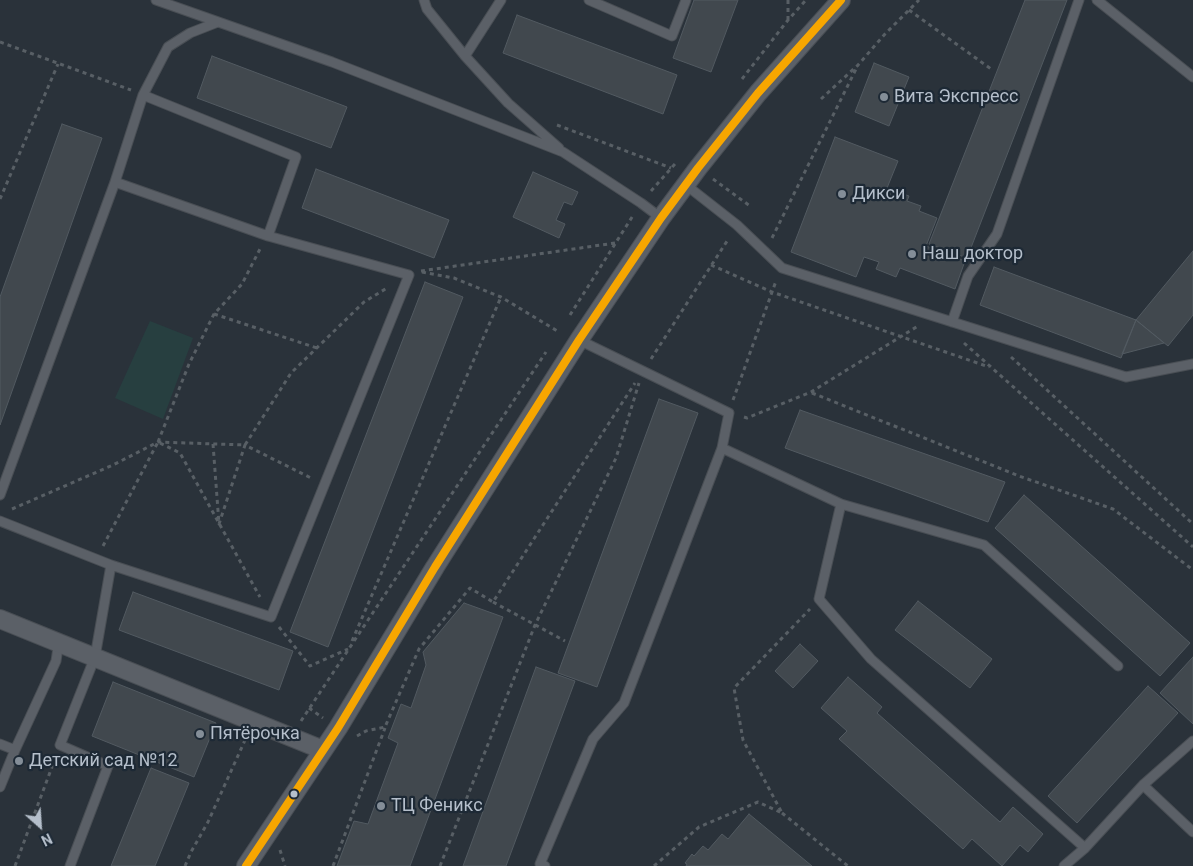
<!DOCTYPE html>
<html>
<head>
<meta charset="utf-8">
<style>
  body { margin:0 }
  #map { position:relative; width:1193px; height:866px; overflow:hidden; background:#2a323a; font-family:Roboto,sans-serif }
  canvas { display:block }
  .north { position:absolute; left:15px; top:801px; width:50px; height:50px; -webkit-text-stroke:4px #1d2935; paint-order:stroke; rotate:154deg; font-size:14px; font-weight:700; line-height:20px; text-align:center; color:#b5bfcb }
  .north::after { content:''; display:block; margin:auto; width:18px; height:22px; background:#b5bfcb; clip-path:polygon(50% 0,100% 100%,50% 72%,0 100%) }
</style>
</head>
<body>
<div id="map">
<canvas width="1193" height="866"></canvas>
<div class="north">N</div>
</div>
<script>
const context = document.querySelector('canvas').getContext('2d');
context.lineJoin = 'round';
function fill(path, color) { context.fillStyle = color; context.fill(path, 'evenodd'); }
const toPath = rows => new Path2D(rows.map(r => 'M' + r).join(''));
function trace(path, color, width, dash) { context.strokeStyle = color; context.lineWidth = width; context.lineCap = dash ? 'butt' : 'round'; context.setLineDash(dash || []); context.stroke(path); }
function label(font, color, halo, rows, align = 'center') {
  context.font = font + ' Roboto,sans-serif'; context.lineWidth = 4.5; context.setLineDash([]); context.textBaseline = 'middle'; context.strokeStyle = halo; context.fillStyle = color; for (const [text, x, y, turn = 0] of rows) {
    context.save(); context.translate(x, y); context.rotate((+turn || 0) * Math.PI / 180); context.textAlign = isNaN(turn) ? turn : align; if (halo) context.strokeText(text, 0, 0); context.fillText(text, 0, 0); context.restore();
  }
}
fill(toPath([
  [150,321,193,338,163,419,115,398]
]), '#273f40');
const building = toPath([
  [694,0,738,0,711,72,673,58,694,0],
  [1025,0,1067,0,967,258,929,244,1025,0],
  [517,15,677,75,663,114,503,53,517,15],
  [212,56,347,107,331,148,197,98,212,56],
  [874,63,909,77,889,126,855,112,874,63],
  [62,124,102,138,0,425,0,297,62,124],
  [835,137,898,161,887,188,909,196,907,201,921,206,919,211,937,218,926,246,965,261,955,289,900,268,896,277,876,269,879,262,864,257,856,277,791,252,835,137],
  [316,169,449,220,434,258,302,208,316,169],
  [533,172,578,192,572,205,564,202,556,220,565,224,559,238,513,217,533,172],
  [1193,251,1193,315,1168,346,1136,320,1193,251],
  [994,267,1136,320,1121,358,980,305,994,267],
  [425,282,463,297,328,647,290,632,425,282],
  [1136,320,1164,343,1122,354,1136,320],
  [659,399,698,413,597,687,558,673,659,399],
  [800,410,1005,482,988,522,785,448,800,410],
  [1024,495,1190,643,1160,676,995,528,1024,495],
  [133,592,293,651,279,690,119,630,133,592],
  [918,601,992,659,970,688,895,630,918,601],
  [464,603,503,617,410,866,337,866,354,821,368,824,398,743,388,738,401,704,411,708,426,665,423,652,464,603],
  [800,644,818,661,793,688,775,671,800,644],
  [1193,657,1193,724,1160,693,1193,657],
  [536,667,575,681,506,866,463,866,536,667],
  [848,677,882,707,877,713,1000,822,1013,807,1043,834,1028,852,1020,845,1002,866,972,839,963,849,839,739,847,731,821,708,848,677],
  [113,682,216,723,194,777,92,736,113,682],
  [1148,686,1178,713,1077,823,1048,796,1148,686],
  [151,768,189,783,155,866,111,866,151,768],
  [749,814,812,866,686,866,687,864,685,863,692,854,694,856,703,846,708,850,722,834,728,839,749,814]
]);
fill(building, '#41484e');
trace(building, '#525a61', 1);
const service = toPath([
  [156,0,332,62,563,152,641,203,661,218],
  [424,0,427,9,465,56,508,103,559,148],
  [589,0,672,36,686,0],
  [1097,0,1193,77],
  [465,56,501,0],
  [115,182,268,236],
  [686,185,737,225,782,268,1126,377,1193,364],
  [952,322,968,276,997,234,1079,0],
  [722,448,841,504,984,545,1118,666],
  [0,495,115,182,143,95,168,47,190,33,218,22],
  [841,504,819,599,871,659,1085,848],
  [0,521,111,565],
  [0,744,15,750,0,787],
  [15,750,56,661,59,641],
  [1143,785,1193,832],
  [70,866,108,766,60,745,95,657,111,565,271,617,409,275,268,236,296,157,143,95],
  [545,866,540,864,593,739,624,703,722,448,729,413,579,340],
  [1064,866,1085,848,1143,785,1193,741]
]);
const minor = toPath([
  [0,619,323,750],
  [246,866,338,728,435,567,579,340,661,218,698,168,758,93,841,0]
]);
trace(service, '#494e54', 11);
trace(minor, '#494e54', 20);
trace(toPath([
  [909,10,991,69],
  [788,20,788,0],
  [0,42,131,90],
  [742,79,788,20,806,0],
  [821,99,858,65,885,34,919,0],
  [557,125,671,168],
  [713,179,750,206],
  [651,191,675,164],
  [0,199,58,64],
  [772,238,858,65],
  [711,265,772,292,989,367],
  [421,271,615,243],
  [422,272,454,278,501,297,559,332],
  [214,314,317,348],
  [570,315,634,214],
  [964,343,1193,547],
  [1011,357,1193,524],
  [651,359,729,238],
  [812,393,1019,476,1113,509,1193,570],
  [733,400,776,281],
  [744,417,747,418,811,392,918,326],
  [158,442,189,364,214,314,242,284,261,247],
  [213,444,219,524,245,445,313,479],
  [12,509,113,465,158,442,245,445,291,373,364,302,387,288],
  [103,546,158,442,180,453,260,597],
  [493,602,565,641],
  [279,627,310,666,348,649],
  [352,641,501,297],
  [309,708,323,718],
  [301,721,546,352],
  [357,736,366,731,385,727,419,649,470,588,493,602,635,383],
  [782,813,848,866],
  [280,850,285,866],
  [15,866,55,759],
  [185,866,191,852,208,822,246,738],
  [333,866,385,728],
  [440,866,535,625,616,458,639,383],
  [654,866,699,827,758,802,782,813,743,740,734,688,810,609]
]), '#585f65', 3, [4, 4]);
trace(service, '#5b6067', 9);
trace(minor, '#5b6067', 18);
trace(toPath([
  [246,866,338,728,435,567,579,340,661,218,698,168,758,93,841,0]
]), '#f7a600', 8);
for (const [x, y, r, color] of [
  [884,97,5,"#848e98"],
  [842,194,5,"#848e98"],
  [912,254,5,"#848e98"],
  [200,734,5,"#848e98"],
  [19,761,5,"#848e98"],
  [294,794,4.5,"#b5bfcb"],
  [381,806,5,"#848e98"]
]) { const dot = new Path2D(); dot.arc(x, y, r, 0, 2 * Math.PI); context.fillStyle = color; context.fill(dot); trace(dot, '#1d2935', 2); }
label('18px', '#b5bfcb', '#1d2935', [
  ["Вита Экспресс",894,97],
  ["Дикси",852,194],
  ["Наш доктор",922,254],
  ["Пятёрочка",210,734],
  ["Детский сад №12",29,761],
  ["ТЦ Феникс",391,806]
], 'left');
</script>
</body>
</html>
